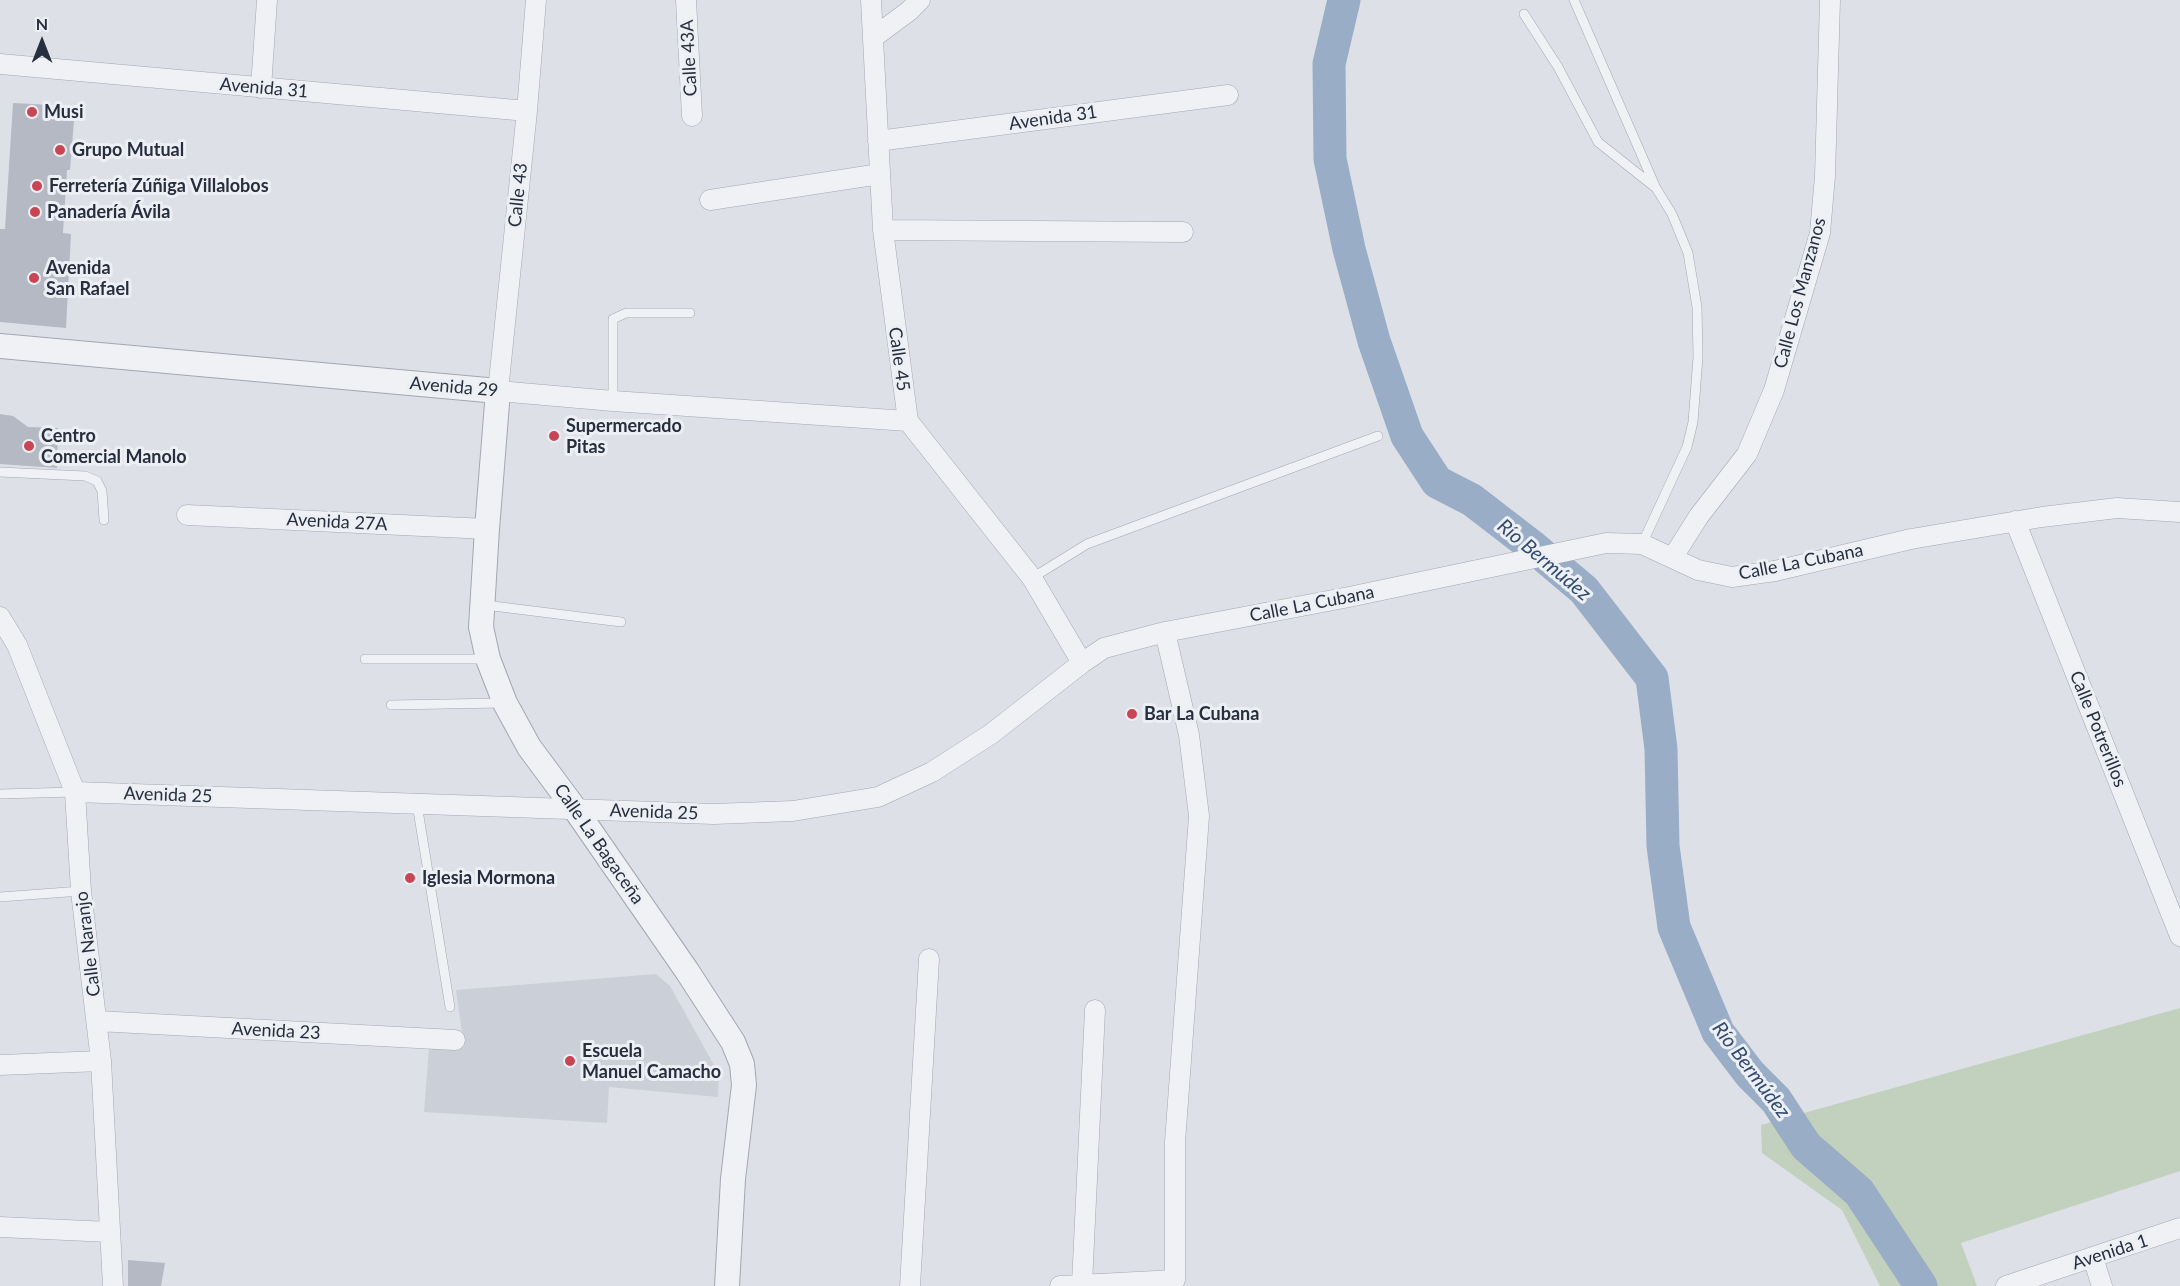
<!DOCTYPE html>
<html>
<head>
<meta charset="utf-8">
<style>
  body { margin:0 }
  #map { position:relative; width:2180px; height:1286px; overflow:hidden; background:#dde0e7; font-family:Lato,sans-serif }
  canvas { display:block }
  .north { position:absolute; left:12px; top:12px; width:60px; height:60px; -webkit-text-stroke:4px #eceff4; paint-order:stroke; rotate:0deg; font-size:16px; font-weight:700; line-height:24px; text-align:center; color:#272e3d }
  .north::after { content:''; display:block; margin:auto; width:21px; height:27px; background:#272e3d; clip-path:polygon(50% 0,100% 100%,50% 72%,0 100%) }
</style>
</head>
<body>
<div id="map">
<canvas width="2180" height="1286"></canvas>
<div class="north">N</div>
</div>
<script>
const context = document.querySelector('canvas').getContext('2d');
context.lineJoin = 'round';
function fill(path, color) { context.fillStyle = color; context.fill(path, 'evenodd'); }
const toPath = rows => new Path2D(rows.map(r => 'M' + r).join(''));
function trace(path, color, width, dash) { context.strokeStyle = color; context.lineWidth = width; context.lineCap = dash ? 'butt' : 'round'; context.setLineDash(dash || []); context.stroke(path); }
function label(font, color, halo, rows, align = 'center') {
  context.font = font + ' Lato,sans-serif'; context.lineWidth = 6; context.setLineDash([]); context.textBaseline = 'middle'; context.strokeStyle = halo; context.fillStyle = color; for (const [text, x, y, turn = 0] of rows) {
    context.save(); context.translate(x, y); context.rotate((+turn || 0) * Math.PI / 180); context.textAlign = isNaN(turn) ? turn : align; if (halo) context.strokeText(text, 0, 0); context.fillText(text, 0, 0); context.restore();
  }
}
fill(toPath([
  [656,974,670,986,719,1074,718,1097,609,1087,607,1123,424,1112,429,1048,464,1047,456,990]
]), '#cbcfd8');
fill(toPath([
  [2180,1008,2180,1171,1961,1243,1977,1286,1880,1286,1842,1210,1762,1153,1761,1125]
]), '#c2d0be');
trace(toPath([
  [1344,0,1329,64,1330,159,1349,249,1374,341,1407,436,1437,482,1472,500,1533,547,1584,590,1652,678,1661,749,1663,846,1674,927,1718,1032,1750,1074,1776,1100,1806,1146,1859,1192,1921,1286]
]), '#99adc6', 33);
fill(toPath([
  [13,103,52,105,51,119,74,121,70,170,67,170,63,233,71,234,66,328,0,322,0,229,5,229],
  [0,414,13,416,28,427,58,428,57,468,0,464],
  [128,1260,165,1263,161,1286,128,1286]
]), '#b5b9c3');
const service = toPath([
  [1574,0,1655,186],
  [1524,14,1558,67,1598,142,1656,188,1672,214,1688,253,1697,307,1698,357,1693,422,1687,447,1642,544],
  [613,401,613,319,626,313,690,313],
  [0,472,85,476,97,481,102,491,104,520],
  [1032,578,1087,544,1378,436],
  [485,605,621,622],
  [365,659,486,659],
  [391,705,502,703],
  [0,794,75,792],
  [417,804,450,1007],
  [0,897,81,891]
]);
const minor = toPath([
  [536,0,527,111,498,391,613,401,908,421],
  [686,0,692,116],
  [871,0,883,230,908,421,1032,578,1082,663],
  [874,37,909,11,920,0],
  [0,64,527,111],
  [261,88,267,0],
  [878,141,1228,95],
  [710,200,880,174],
  [883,230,1183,232],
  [187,515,487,529],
  [2015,521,2180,936],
  [1673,557,1699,516,1747,454,1774,390,1820,233,1825,176,1830,0],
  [0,617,17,645,75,792,81,891,101,1061,113,1286],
  [75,792,714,814,793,811,878,797,932,772,991,734,1082,663,1104,648,1165,632,1349,597,1606,543,1642,544,1698,570,1732,577,1775,571,1911,539,2042,517,2117,508,2180,512],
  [97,1021,455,1040],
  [0,1065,101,1061],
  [0,1227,110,1232],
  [2093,1258,2102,1286],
  [1082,1284,1095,1010],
  [910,1286,929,959],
  [1060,1286,1175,1280,1175,1142,1199,816,1189,735,1165,632],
  [2006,1286,2180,1228]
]);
const tertiary = toPath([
  [0,346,498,391,487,529,481,627,488,659,505,703,529,747,575,809,687,971,733,1042,742,1064,744,1085,733,1179,727,1286]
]);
trace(service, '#a3a7b1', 10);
trace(minor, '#a3a7b1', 21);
trace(tertiary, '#a3a7b1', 26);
trace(service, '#f0f1f5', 9);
trace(minor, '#f0f1f5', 20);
trace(tertiary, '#f0f1f5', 24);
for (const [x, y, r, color] of [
  [32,112,6,"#c94553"],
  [60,150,6,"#c94553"],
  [37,186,6,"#c94553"],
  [35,212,6,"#c94553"],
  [34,278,6,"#c94553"],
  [554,436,6,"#c94553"],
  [29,446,6,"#c94553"],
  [1132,714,6,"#c94553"],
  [410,878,6,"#c94553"],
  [570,1061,6,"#c94553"]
]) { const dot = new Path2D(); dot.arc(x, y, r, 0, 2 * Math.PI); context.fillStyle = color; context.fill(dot); trace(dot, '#eceff4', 2); }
label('18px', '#272e3d', '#eceff4', [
  ["Calle 43A",689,58,-93],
  ["Avenida 31",264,88,5],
  ["Avenida 31",1053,118,-8],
  ["Calle 43",518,195,-84],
  ["Calle Los Manzanos",1800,293,-75],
  ["Calle 45",899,359,82],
  ["Avenida 29",454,387,5],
  ["Avenida 27A",337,522,3],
  ["Calle La Cubana",1801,562,-11],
  ["Calle La Cubana",1312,604,-11],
  ["Calle Potrerillos",2098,729,68],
  ["Avenida 25",168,795,2],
  ["Avenida 25",654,812,2],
  ["Calle La Bagaceña",599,844,55],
  ["Calle Naranjo",88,944,-97],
  ["Avenida 23",276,1031,3],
  ["Avenida 1",2110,1252,-18]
]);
label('bold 18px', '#272e3d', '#eceff4', [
  ["Musi",44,112],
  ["Grupo Mutual",72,150],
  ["Ferretería Zúñiga Villalobos",49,186],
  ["Panadería Ávila",47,212],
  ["Avenida",46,268],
  ["San Rafael",46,289],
  ["Supermercado",566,426],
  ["Pitas",566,447],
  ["Centro",41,436],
  ["Comercial Manolo",41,457],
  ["Bar La Cubana",1144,714],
  ["Iglesia Mormona",422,878],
  ["Escuela",582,1051],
  ["Manuel Camacho",582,1072]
], 'left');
label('italic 20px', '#334b6f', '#eceff4', [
  ["Río Bermúdez",1544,560,40],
  ["Río Bermúdez",1751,1070,53]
]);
</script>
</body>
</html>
